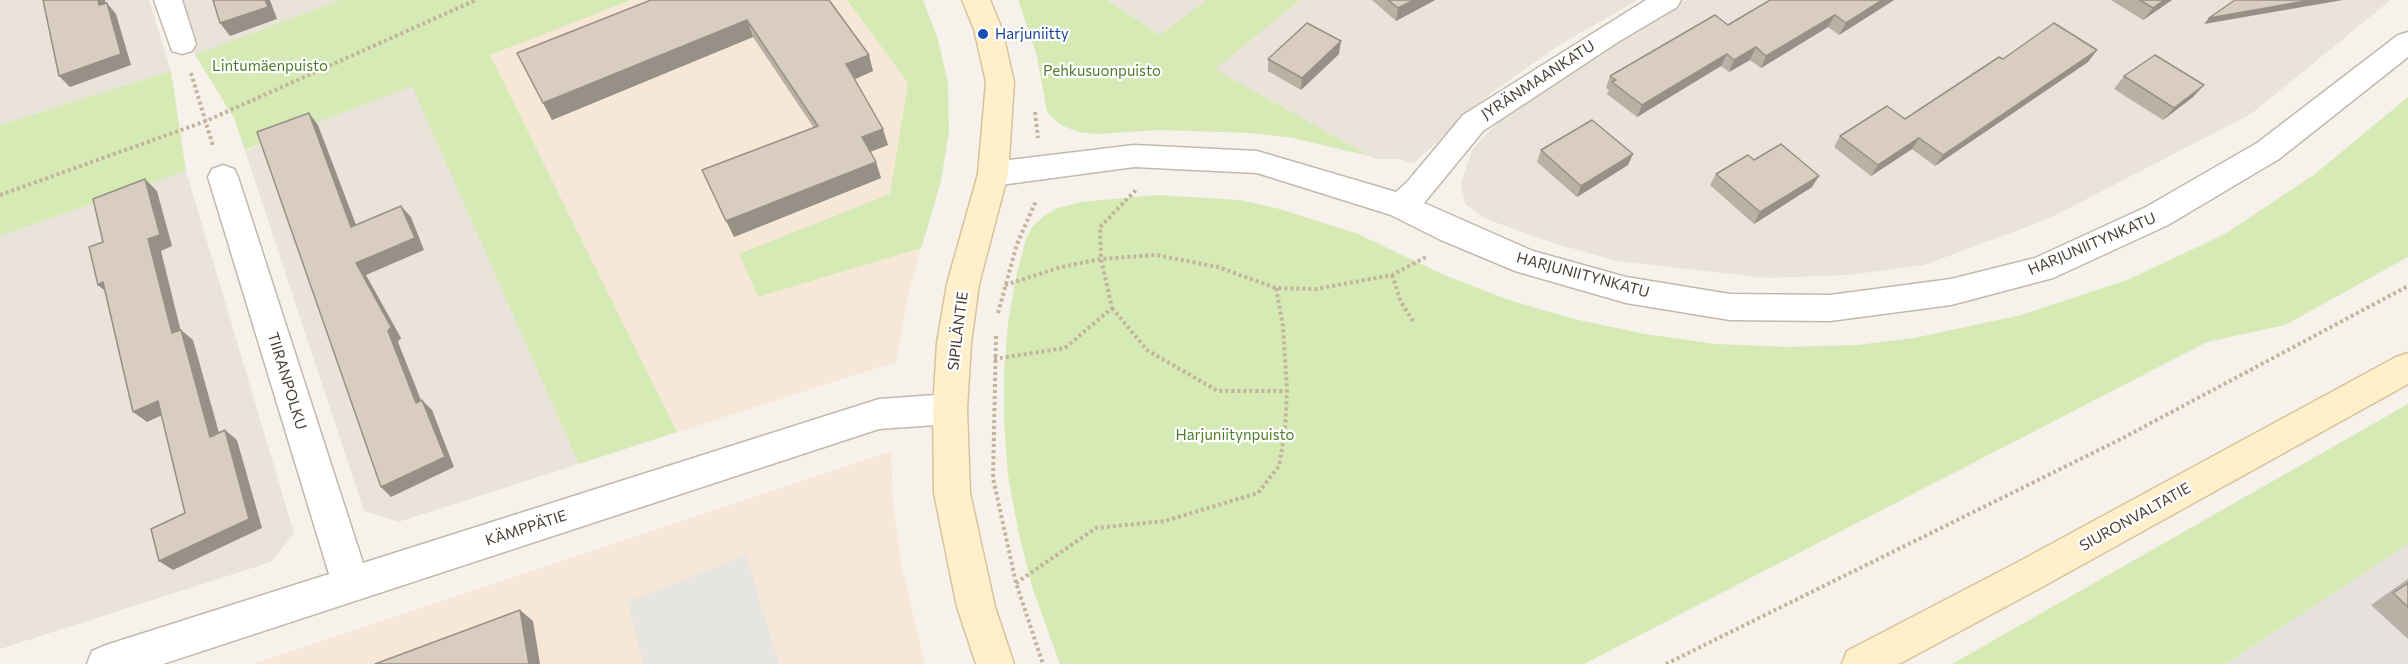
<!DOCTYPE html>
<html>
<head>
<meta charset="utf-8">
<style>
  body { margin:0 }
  canvas { display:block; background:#f6f2eb }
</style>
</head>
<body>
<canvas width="2408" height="664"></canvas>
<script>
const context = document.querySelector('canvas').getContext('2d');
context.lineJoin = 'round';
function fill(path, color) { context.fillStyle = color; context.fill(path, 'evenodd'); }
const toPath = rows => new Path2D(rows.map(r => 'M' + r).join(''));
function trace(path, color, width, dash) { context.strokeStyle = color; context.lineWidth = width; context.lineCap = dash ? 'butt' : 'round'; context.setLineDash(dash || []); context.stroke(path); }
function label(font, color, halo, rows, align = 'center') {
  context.font = font + ' Commissioner,sans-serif'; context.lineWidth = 4.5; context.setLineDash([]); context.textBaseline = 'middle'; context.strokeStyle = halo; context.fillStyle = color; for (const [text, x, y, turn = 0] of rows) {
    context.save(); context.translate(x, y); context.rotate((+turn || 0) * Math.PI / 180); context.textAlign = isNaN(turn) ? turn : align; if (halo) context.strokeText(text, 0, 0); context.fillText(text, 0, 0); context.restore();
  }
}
fill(toPath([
  [0,0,149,0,171,71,0,125],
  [179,0,340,0,195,55],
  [1107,0,1206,0,1160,35],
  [1300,0,1638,0,1561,44,1491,93,1414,163,1397,159,1376,159,1369,156,1214,69],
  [1687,0,2391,0,2251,114,2048,219,1924,265,1849,275,1766,278,1617,261,1553,243,1486,219,1465,204,1461,183,1472,150,1500,120,1555,79],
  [412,85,579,464,398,522,364,511,245,151],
  [186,171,294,533,271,562,0,649,0,236]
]), '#eae3d9');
fill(toPath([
  [631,0,847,0,908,83,890,194,739,254,758,297,921,248,908,296,896,362,677,432,490,55],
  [891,451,893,502,901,563,925,664,252,664]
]), '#f7e7d7');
fill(toPath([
  [2408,544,2408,664,2226,664]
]), '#e5e1dc');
fill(toPath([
  [340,0,631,0,490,55,677,432,579,464,412,86,245,150,234,118,195,55],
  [847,0,923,0,938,39,948,84,949,131,941,181,928,226,921,248,758,297,739,254,890,194,908,83],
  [1018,0,1107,0,1160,35,1206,0,1300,0,1215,69,1369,156,1293,138,1251,133,1159,130,1096,134,1078,132,1059,124,1047,112,1037,56],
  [171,71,186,171,0,236,0,125],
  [2408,97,2408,257,2285,325,2207,342,1584,664,1060,664,1032,587,1018,530,1008,475,1004,423,1004,372,1008,323,1016,277,1026,239,1033,226,1044,216,1058,208,1081,202,1157,195,1240,200,1280,209,1358,234,1442,274,1506,299,1574,319,1645,334,1716,344,1788,347,1857,345,1914,338,2021,315,2127,280,2225,234,2315,174],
  [2408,404,2408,544,2226,664,1952,664]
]), '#d5eab4');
fill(toPath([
  [746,555,779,664,643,664,628,602]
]), '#e7e5e2');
const street = toPath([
  [154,0,182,0,196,44,192,51,182,54,172,51,154,0],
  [1646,0,1681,0,1677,7,1618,42,1483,131,1424,203,1533,251,1626,277,1730,294,1830,295,1951,279,2035,258,2146,207,2257,143,2398,35,2408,32,2408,57,2279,159,2168,225,2053,278,1951,305,1830,321,1730,320,1626,303,1515,271,1441,240,1391,215,1257,173,1134,167,993,186,982,182,978,174,982,166,993,162,1134,145,1257,151,1396,192,1408,181,1463,115,1646,0],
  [223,165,234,169,238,177,363,563,879,399,950,394,962,399,967,409,962,419,950,424,879,429,163,664,87,664,92,651,106,645,329,574,208,177,212,169,223,165]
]);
const secondary = toPath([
  [962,0,990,0,1002,29,1014,82,1008,174,979,284,971,343,967,409,970,493,995,607,1014,664,976,664,957,607,934,493,933,409,937,343,947,284,978,174,986,82,974,29,962,0],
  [2408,353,2408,384,2044,586,1899,664,1842,664,1847,651,2018,562,2396,357,2408,353]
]);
trace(street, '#c2b9ad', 3);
trace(secondary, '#d6c39a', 3);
trace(toPath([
  [191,73,213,146],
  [1035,112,1038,138],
  [0,195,206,121,476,0],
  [1392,275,1401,302,1414,323],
  [1005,285,1061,267,1101,259,1156,255,1218,267,1276,288,1316,289,1392,275,1426,257],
  [1112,308,1147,350,1218,391,1287,391],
  [998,313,1017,244,1036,201],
  [996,336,993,478,1016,583,1043,664],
  [994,359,1065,348,1112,308,1101,259,1100,227,1137,189],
  [1016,583,1096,528,1165,521,1258,493,1279,466,1285,431,1287,391,1283,326,1276,288],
  [1666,664,2121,439,2408,286]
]), '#c4b49e', 4, [3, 3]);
fill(street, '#fff');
fill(secondary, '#fff0cb');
fill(toPath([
  [829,0,873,71,854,79,888,145,870,152,876,162,881,178,734,237,814,128,753,37,552,120,517,53],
  [1372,0,1435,0,1396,21],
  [1770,0,1894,0,1839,35,1828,27,1761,68,1750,60,1729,72,1721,66,1637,117,1607,94,1609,90,1606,88,1610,76,1728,25],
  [2111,0,2172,0,2143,20],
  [2097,50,2088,62,1935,166,1912,149,1871,176,1834,147,1840,136,1905,119,2003,59],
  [1339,54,1301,90,1268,71,1268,59],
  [2124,76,2204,85,2193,97,2163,120,2114,89],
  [1541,150,1628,165,1577,197,1537,162],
  [1754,160,1812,187,1754,224,1710,185,1716,174],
  [2408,579,2408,639,2371,605]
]), '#bab0a5');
fill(toPath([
  [98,0,105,0,109,16,99,5],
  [265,0,270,0,277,19,230,36,220,23],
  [1414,0,1435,0,1396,21,1398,8],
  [1882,0,1894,0,1839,35,1846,23],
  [2164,0,2172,0,2143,20,2153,8],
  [2311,0,2343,0,2204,24,2209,18],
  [107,3,116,14,131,65,70,87,59,76],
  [1835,15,1828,27,1761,68,1766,56],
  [747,20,753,37,552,120,543,103],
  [1341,41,1339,54,1301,90,1302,78],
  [1756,47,1750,60,1729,72,1734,60],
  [2097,50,2088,62,1935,166,1943,155],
  [1727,54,1721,66,1637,117,1642,105],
  [869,55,873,71,851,81,846,64],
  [2204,85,2193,97,2163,120,2174,108],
  [309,113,318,125,361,238,351,227],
  [883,129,888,145,867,153,862,137],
  [1919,138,1912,149,1871,176,1878,165],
  [1633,154,1628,165,1577,197,1581,186],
  [876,162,881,178,734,237,726,221],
  [1819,176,1812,187,1754,224,1760,212],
  [145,179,157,191,172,246,161,251,184,344,172,333,148,239],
  [401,206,411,217,424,250,366,275,401,338,398,342,426,413,416,403,356,263],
  [103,282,111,296,98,285],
  [181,330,193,340,223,447,210,437],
  [422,400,432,410,454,467,391,497,381,487],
  [158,401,171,411,147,422,133,412],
  [225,430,237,440,262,528,173,570,159,561,249,519],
  [520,610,533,621,540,664,529,664]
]), '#979086');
const building = toPath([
  [43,0,98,0,99,5,107,3,121,54,59,76,43,0],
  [213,0,265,0,268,7,220,23,213,0],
  [651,0,829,0,869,55,846,64,883,129,862,137,876,162,726,221,702,170,818,126,747,20,543,103,517,53,651,0],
  [1388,0,1414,0,1398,8,1388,0],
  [1770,0,1882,0,1846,23,1835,15,1766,56,1756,47,1734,60,1727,54,1642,105,1612,82,1616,80,1610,76,1715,15,1728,25,1770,0],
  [2140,0,2164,0,2153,8,2140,0],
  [2235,0,2311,0,2209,18,2235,0],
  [1307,23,1341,41,1302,78,1268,59,1307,23],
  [2054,23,2097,50,1943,155,1919,138,1878,165,1840,136,1887,106,1905,119,1999,57,2003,59,2054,23],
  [2155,55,2204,85,2174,108,2124,76,2155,55],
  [309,113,351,227,401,206,415,238,356,263,391,327,388,331,416,403,422,400,445,457,381,487,257,132,309,113],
  [1592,120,1633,154,1581,186,1541,150,1592,120],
  [1781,144,1819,176,1760,212,1716,174,1748,155,1754,160,1781,144],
  [145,179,160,235,148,239,172,333,181,330,210,437,225,430,249,519,159,561,151,529,185,513,158,401,133,412,103,282,98,285,89,247,103,242,93,199,145,179],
  [2408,583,2408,607,2393,593,2408,583],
  [520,610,529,664,375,664,520,610]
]);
fill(building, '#d8cdc0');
trace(building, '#979086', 1.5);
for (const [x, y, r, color] of [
  [983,34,6,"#1a4fb4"]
]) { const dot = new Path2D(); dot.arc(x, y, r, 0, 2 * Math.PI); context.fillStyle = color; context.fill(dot); trace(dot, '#fff', 2); }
label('15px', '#164399', '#fff', [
  ["Harjuniitty",995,34]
], 'left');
label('15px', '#4e7e29', '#fff', [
  ["Lintumäenpuisto",270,66],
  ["Pehkusuonpuisto",1102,71],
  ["Harjuniitynpuisto",1235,435]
]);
label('15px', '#4a4238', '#fff', [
  ["JYRÄNMAANKATU",1538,80,-33],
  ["HARJUNIITYNKATU",2092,244,-23],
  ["HARJUNIITYNKATU",1583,275,15],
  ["SIPILÄNTIE",958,331,-83],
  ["TIIRANPOLKU",287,381,73],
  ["SIURONVALTATIE",2135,517,-29],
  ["KÄMPPÄTIE",526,528,-18]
]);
</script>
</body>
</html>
